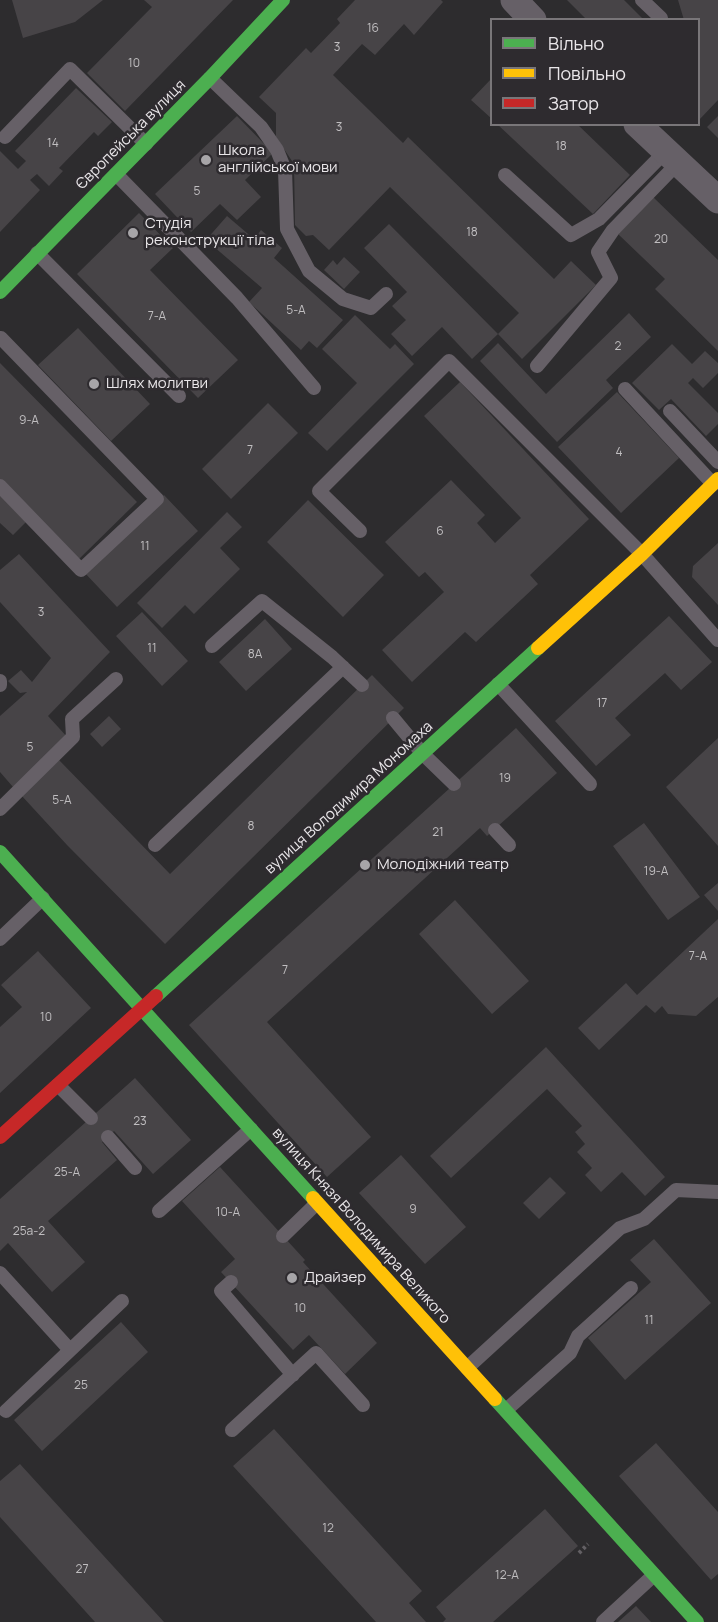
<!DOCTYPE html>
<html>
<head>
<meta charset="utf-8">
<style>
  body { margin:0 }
  #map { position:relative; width:718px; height:1622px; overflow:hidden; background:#2d2c2e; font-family:Manrope,sans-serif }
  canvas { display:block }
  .legend { position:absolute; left:490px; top:18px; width:210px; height:108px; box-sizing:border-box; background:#2e2b2f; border:2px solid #797679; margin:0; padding:8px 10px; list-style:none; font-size:18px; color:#e9e6e9 }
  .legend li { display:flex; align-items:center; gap:12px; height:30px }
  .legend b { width:30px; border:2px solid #797679 }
</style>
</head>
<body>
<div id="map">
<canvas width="718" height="1622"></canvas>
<ul class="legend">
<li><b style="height:8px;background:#4caf50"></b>Вільно</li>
<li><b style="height:8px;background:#ffc107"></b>Повільно</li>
<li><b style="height:8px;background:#c62828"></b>Затор</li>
</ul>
</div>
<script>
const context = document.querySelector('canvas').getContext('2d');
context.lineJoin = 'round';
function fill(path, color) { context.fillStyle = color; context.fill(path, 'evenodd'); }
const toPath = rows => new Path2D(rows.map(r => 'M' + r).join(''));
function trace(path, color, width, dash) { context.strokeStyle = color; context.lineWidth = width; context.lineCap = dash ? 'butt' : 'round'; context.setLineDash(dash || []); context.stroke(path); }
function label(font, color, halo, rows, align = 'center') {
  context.font = font + ' Manrope,sans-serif'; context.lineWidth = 5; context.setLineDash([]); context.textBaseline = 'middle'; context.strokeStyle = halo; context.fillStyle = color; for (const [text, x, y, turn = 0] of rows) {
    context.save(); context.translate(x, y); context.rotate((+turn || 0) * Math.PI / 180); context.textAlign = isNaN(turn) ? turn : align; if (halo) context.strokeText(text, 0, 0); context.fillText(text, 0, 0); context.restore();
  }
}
fill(toPath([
  [12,0,103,0,75,22,23,38],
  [144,0,233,0,125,111,87,73,152,7],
  [355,0,441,0,443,2,414,35,404,24,375,55,362,44,333,75,403,143,408,137,554,279,571,261,596,285,522,359,498,334,472,359,442,327,412,356,391,334,406,320,392,306,407,292,364,248,389,224,498,334,519,313,390,187,329,250,313,235,306,236,295,225,294,164,276,137,276,113,259,97,306,48,311,53,340,23,337,19],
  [567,0,624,0,644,20,587,20],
  [678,0,718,0,718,100,699,120,699,20,684,20],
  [492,78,492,119,471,100],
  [76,88,112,122,98,136,94,132,59,168,63,171,49,186,37,174,30,180,40,190,0,232,0,151,18,169,26,161,15,151],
  [237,116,273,153,245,180,261,197,237,220,220,204,191,232,155,194],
  [718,116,718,138,707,127],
  [497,124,577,124,630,175,593,214],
  [653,197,718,260,718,351,655,289,665,279,618,234],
  [139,213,173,248,150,270,238,360,198,398,77,274],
  [227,216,254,239,261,230,282,248,274,258,343,320,317,348,309,341,301,350,249,302,262,288,206,240],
  [344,257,360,272,344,289,324,270,333,260,337,265],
  [629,313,651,337,606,380,613,388,557,442,480,361,498,343,546,394],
  [355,315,390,349,395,344,414,364,327,451,308,433,357,383,322,349],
  [78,328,150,404,111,441,38,365],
  [672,344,692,364,705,351,718,363,718,373,703,388,693,378,688,383,718,413,718,424,706,436,671,399,659,410,632,383],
  [0,363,137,502,79,559,0,479],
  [460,382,589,519,530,575,538,584,476,642,465,632,412,682,382,650,444,592,425,572,419,577,385,542,451,480,485,515,477,523,495,543,521,518,424,416],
  [617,392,679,458,621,513,558,447],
  [268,403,298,433,231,499,202,469],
  [0,495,26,522,13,535,0,523],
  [164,495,198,531,117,607,83,571],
  [308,500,384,575,343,617,267,542],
  [227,512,242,527,220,548,240,569,194,614,185,605,162,628,137,603],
  [718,543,718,605,692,577,693,566],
  [19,554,110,652,48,716,69,739,13,787,0,772,0,716,27,692,20,693,8,681,21,670,32,682,51,658,0,602,0,570],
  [142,612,188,661,162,686,116,636],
  [669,616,712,662,681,690,665,673,615,718,631,735,596,766,555,721],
  [265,619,292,649,246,691,219,662],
  [372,675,404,708,165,944,67,845,21,795,59,760,170,874],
  [109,716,121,729,102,747,90,734],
  [516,728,557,773,487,836,480,828,267,1022,371,1137,327,1177,189,1025],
  [718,738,718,846,666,787],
  [644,823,700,897,668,920,613,846],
  [718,883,718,911,704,895],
  [455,900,529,981,492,1014,419,934],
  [718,919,718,997,696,1016,668,1014,662,1006,655,1013,646,1005,599,1050,578,1028,626,983,637,995],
  [38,951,91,1008,0,1093,0,1027,22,1007,1,985],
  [546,1047,665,1177,645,1196,622,1172,601,1192,585,1175,592,1168,577,1152,585,1144,575,1132,582,1126,547,1089,451,1178,430,1156],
  [135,1078,191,1140,153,1174,114,1131,102,1142,117,1160,48,1221,85,1262,52,1292,8,1243,0,1251,0,1199],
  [401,1155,466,1227,425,1264,359,1193],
  [220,1167,305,1260,303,1262,377,1343,345,1374,309,1335,293,1350,221,1272,235,1259,182,1201],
  [550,1177,566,1193,539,1219,523,1203],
  [654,1239,711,1303,625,1380,588,1338,651,1282,630,1260],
  [121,1322,148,1352,42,1451,14,1420],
  [274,1429,422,1591,409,1603,426,1622,376,1622,233,1466],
  [656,1443,718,1512,718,1574,711,1580,619,1476],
  [20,1464,164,1622,95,1622,0,1517,0,1481],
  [545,1509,578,1546,493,1622,443,1622,446,1619,436,1607],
  [636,1606,651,1622,618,1622]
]), '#474447');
trace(toPath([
  [579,1553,588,1544]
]), '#636064', 4, [3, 3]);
trace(toPath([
  [642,0,661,18,659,20],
  [210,78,261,127,277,150,285,170,287,229,309,271,343,299,371,308,386,294],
  [5,137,70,69,146,144],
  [116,174,237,298,314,388],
  [505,175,571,235,599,219,666,151],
  [37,253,179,396],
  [537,366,611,278,598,252,613,230,678,163],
  [625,389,713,484],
  [670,411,718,462],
  [0,486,81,570,157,499,1,338],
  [360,531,319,491,449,361,642,554,718,640],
  [212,646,262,601,332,657,362,685],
  [0,681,0,685],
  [498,684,590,784],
  [393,718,422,753,454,784],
  [0,809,73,737,72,719,116,679],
  [495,830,509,845],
  [155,845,343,667],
  [0,939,43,898],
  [58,1085,91,1118],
  [108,1137,135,1168],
  [159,1211,251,1129],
  [283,1236,317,1203],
  [0,1273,70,1350],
  [231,1282,221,1291,293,1375],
  [467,1368,620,1228,644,1219,676,1190,718,1192],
  [506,1410,570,1353,578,1336,631,1288],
  [6,1411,122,1301],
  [232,1430,316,1353,363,1405],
  [603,1622,654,1575]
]), '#666067', 14);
trace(toPath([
  [514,0,533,20],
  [637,124,718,200]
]), '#666067', 27);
trace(toPath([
  [0,292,210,78,283,0],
  [0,852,313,1198],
  [156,996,538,648],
  [495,1399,697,1622]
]), '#4caf50', 14);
trace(toPath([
  [538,648,642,554,718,479],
  [313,1198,495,1399]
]), '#ffc107', 14);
trace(toPath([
  [0,1137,156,996]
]), '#c62828', 14);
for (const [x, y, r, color] of [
  [206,160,6,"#a7a5a8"],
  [133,233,6,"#a7a5a8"],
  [94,384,6,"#a7a5a8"],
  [365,865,6,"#a7a5a8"],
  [292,1278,6,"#a7a5a8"]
]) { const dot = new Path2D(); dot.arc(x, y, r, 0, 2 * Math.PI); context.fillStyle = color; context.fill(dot); trace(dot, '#2e2b2f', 2); }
label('12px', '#c0bec0', null, [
  ["16",373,29],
  ["3",337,48],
  ["10",134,64],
  ["3",339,128],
  ["14",53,144],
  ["18",561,147],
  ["5",197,192],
  ["18",472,233],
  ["20",661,240],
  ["5-А",296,311],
  ["7-А",157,317],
  ["2",618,347],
  ["9-А",29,421],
  ["7",250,451],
  ["4",619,453],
  ["6",440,532],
  ["11",145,547],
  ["3",41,613],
  ["11",152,649],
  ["8А",255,655],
  ["17",602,704],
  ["5",30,748],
  ["19",505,779],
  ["5-А",62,801],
  ["8",251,827],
  ["21",438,833],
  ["19-А",656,872],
  ["7-А",698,957],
  ["7",285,971],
  ["10",46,1018],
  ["23",140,1122],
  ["25-А",67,1173],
  ["9",413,1210],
  ["10-А",228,1213],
  ["25а-2",29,1232],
  ["10",300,1309],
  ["11",649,1321],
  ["25",81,1386],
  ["12",328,1529],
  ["27",82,1570],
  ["12-А",507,1576]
]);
label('15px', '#e9e6e9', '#2e2b2f', [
  ["Європейська вулиця",131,135,-45],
  ["вулиця Володимира Мономаха",349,798,-42],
  ["вулиця Князя Володимира Великого",361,1226,48]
]);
label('15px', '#e9e6e9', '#2e2b2f', [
  ["Школа",218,151],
  ["англійської мови",218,168],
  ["Студія",145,224],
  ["реконструкції тіла",145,241],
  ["Шлях молитви",106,384],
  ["Молодіжний театр",377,865],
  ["Драйзер",304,1278]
], 'left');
</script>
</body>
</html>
